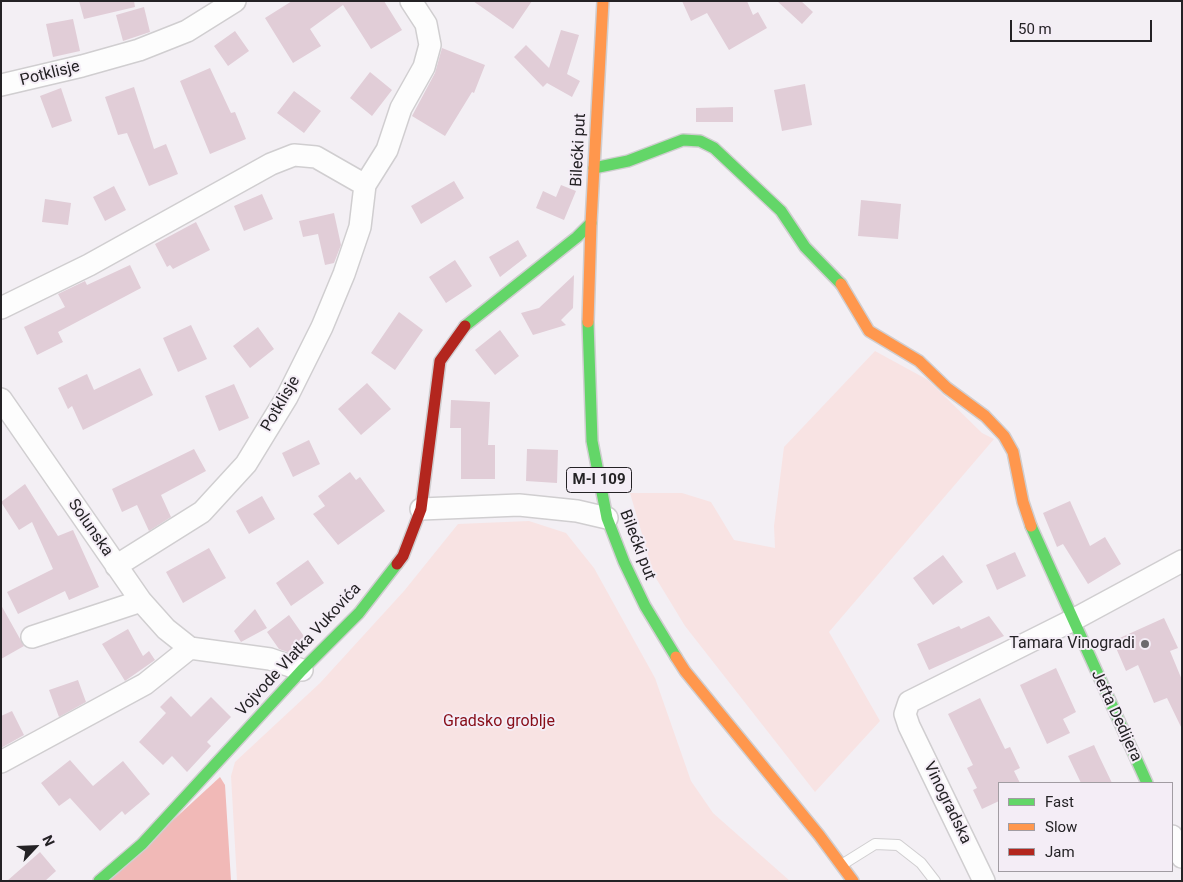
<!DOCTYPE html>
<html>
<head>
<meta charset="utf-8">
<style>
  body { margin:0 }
  #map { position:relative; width:1183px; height:882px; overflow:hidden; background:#f3eff4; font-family:Roboto,sans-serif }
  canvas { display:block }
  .frame { position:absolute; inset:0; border:2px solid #242225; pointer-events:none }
  .legend { position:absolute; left:998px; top:782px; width:175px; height:90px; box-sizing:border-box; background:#f4edf6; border:1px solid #a19ca2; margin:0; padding:6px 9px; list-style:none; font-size:15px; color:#242225 }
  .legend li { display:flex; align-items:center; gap:10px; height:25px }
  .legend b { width:25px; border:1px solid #a19ca2 }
  .north { position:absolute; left:10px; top:822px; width:50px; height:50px; -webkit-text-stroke:4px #f4edf6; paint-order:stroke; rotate:65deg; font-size:14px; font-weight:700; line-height:20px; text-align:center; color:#242225 }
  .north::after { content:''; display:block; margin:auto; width:18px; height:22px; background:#242225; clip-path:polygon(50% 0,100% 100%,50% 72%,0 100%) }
  .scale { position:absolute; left:1010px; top:20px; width:142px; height:22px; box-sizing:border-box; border:2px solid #242225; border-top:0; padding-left:6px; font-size:15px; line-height:18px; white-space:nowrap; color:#242225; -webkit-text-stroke:4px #f4edf6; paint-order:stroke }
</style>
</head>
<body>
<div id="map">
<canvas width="1183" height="882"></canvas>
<div class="frame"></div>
<ul class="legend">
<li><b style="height:6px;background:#63d668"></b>Fast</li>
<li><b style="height:6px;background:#ff974d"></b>Slow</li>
<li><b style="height:6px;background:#b3261e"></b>Jam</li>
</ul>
<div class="north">N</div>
<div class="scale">50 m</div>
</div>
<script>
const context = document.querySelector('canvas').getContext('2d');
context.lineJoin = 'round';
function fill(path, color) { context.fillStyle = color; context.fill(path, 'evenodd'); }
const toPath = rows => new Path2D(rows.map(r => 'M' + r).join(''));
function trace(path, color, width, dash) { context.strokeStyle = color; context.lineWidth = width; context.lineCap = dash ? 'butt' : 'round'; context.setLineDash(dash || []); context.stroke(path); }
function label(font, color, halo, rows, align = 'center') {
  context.font = font + ' Roboto,sans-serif'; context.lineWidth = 4; context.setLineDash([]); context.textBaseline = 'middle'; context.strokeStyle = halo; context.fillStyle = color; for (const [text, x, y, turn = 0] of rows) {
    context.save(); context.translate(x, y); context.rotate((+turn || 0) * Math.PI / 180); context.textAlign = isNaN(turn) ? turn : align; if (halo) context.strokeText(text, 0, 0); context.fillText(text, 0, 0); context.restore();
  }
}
fill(toPath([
  [875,351,928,380,982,433,994,439,829,632,880,721,815,792,685,626,654,575,630,493,682,493,711,502,734,540,775,548,774,526,784,447],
  [529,521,566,533,594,568,655,678,691,781,713,813,790,881,237,881,231,776,235,762,320,683,404,591,458,524]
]), '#f8e3e3');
fill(toPath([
  [220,777,225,785,231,881,107,881]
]), '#f1b9b7');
fill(toPath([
  [79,1,134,1,135,7,84,19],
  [292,1,384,1,402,30,371,49,343,5,310,29,321,46,293,63,265,18],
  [473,1,532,1,513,29],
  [682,1,747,1,753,15,758,12,767,28,729,50,707,13,691,21],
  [777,1,801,1,813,12,802,24],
  [144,7,150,32,123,41,116,15],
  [73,19,80,51,53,57,46,24],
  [561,30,579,35,567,74,580,81,572,97,547,83,543,87,514,57,526,45,549,68],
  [235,31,249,51,228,66,214,46],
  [442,48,485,65,474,93,472,92,445,136,412,116,435,73],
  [210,68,231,113,235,112,246,139,210,154,180,81],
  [370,72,392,90,372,116,350,98],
  [805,84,812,125,782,131,774,90],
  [134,87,154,149,166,144,178,174,149,186,127,133,118,135,105,97],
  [61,88,72,121,52,128,40,96],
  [294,91,321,111,304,133,277,113],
  [733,107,733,122,696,122,696,108],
  [454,181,464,198,421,224,411,206],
  [561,185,576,191,564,220,536,208,543,191,556,197],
  [114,186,126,210,105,221,93,197],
  [262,194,273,219,244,231,234,206],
  [45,199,71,203,68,225,42,222],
  [861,200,901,204,898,239,858,236],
  [334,213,341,245,334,263,325,265,318,234,303,237,299,221],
  [196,222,210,250,173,269,170,265,167,267,155,244],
  [518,240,527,256,500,277,489,257],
  [455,260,472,286,446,303,429,277],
  [130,265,141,288,58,332,63,342,37,355,24,327,65,307,58,294,85,281,87,285],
  [574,275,573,308,561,320,566,325,533,335,521,313,539,308],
  [399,312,423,330,395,370,371,353],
  [191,325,207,359,178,372,163,338],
  [258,327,274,349,250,368,233,346],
  [500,330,519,356,495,375,475,350],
  [140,368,153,395,83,430,72,406,68,409,58,388,87,374,94,390],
  [367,383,391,409,361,435,338,409],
  [234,384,249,418,219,431,205,396],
  [451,400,490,402,488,445,495,445,495,479,461,479,461,428,450,428],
  [309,440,320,464,293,477,282,453],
  [194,449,206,471,161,495,171,517,149,531,137,505,122,512,112,489],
  [527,449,558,450,557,483,526,481],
  [350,472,356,480,360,477,385,511,338,545,313,514,325,506,318,496],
  [25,484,58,536,73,530,99,587,69,600,65,591,18,614,7,592,53,569,32,522,19,530,1,502],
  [262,496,275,519,249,534,236,511],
  [1070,501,1090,546,1105,537,1121,564,1088,584,1063,544,1057,547,1043,513],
  [209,548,226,578,183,603,166,572],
  [1015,552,1026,576,997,590,986,565],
  [943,555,963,582,933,605,913,578],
  [308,560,324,583,291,606,276,583],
  [1,605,24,646,1,659],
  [255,609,267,628,241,642,234,631],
  [289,615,308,642,293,654,279,649,267,632],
  [989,616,1004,636,929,670,917,644,959,626,961,629],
  [1164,618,1178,648,1170,651,1182,680,1182,729,1167,698,1154,703,1138,665,1126,671,1113,641],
  [128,629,143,656,149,651,155,660,125,681,102,644],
  [1056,668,1076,712,1063,719,1070,733,1047,744,1020,685],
  [78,680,86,702,59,717,49,690],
  [171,696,191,717,211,697,231,717,207,742,211,746,187,772,172,756,163,765,139,742,166,713,160,707],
  [980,698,1005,749,1010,747,1020,768,1014,771,1020,783,999,783,999,801,982,809,973,790,977,788,967,768,973,765,948,714],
  [12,711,24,735,1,748,1,716],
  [1094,745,1099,756,1112,783,1081,783,1068,756],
  [70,760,93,786,123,761,150,794,125,815,122,811,100,831,70,798,59,806,41,783],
  [40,852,56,871,45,881,7,881]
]), '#e1cdd7');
const lane = toPath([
  [843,864,875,844,898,845,921,863,935,881]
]);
const street = toPath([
  [1,85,82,66,139,50,187,31,235,1],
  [1,308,89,265,271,164,294,155,316,157,365,185],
  [1,399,141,601,166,629,190,648],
  [421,509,519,505,577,511,607,518],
  [116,566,202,512,246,464,287,397,322,327,344,274,360,227,365,185,387,150,401,108,424,67,430,45,426,24,411,1],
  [32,637,141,601],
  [1,762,145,684,190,648,270,659,302,670],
  [1172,836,1182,857],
  [984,881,909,726,905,714,909,702,1071,621,1182,561]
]);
const fast = toPath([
  [594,168,628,161,683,140,700,141,714,148,781,211,805,247,841,284],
  [588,322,592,441,607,518,624,562,645,606,676,657],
  [465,326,577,237,591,223],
  [1031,526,1147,783],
  [99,881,142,844,302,670,359,613,397,564]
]);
const slow = toPath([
  [841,284,869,331,919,361,947,388,985,416,1004,436,1013,452,1023,502,1031,526],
  [588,322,591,223,603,1],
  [676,657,685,671,819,835,853,881]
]);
const jam = toPath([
  [397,564,403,556,421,509,440,361,465,326]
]);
trace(lane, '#d0ced0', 12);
trace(street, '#d0ced0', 24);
trace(fast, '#d0ced0', 14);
trace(slow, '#d0ced0', 14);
trace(jam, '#d0ced0', 14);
trace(lane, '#fdfdfd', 10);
trace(street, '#fdfdfd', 21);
trace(fast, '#63d668', 11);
trace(slow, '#ff974d', 11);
trace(jam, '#b3261e', 11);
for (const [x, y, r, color] of [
  [1145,644,5,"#6c6a6d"]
]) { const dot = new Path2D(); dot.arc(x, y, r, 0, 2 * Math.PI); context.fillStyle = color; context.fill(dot); trace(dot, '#f4edf6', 2); }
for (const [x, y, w] of [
  [599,480,65]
]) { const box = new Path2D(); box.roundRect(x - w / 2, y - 12.5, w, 25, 4); context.fillStyle = '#f4edf6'; context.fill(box); trace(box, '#242225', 1); }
label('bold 15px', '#242225', null, [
  ["M-I 109",599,480]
]);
label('16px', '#242225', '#f4edf6', [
  ["Potklisje",50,74,-14],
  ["Bilećki put",579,150,-87],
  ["Potklisje",281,404,-60],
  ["Solunska",90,528,55],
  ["Bilećki put",637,545,69],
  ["Vojvode Vlatka Vukovića",299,650,-47],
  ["Jefta Dedijera",1116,716,65],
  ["Vinogradska",947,803,64]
]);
label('16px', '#242225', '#f4edf6', [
  ["Tamara Vinogradi",1135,644]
], 'right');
label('16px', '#870d18', '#f4edf6', [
  ["Gradsko groblje",499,722]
]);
</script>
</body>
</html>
